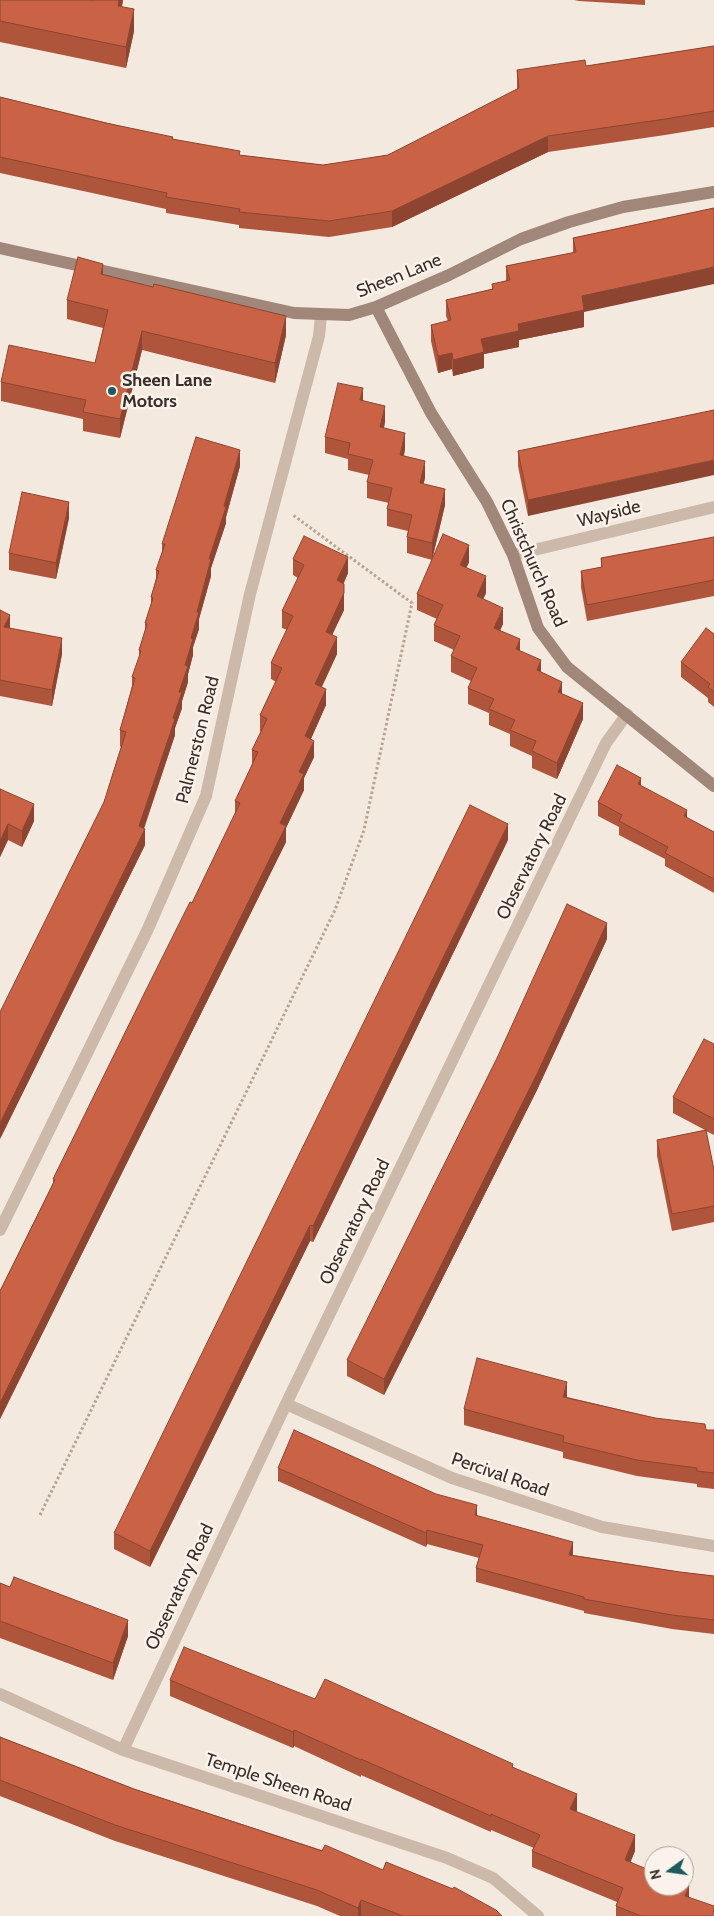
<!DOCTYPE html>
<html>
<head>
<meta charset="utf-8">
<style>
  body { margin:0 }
  #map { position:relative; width:714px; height:1916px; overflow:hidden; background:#f3e9de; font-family:Cabin,sans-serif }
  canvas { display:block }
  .north { position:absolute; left:644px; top:1846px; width:50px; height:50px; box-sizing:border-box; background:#fbf3eb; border:1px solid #ada49d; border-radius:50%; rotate:256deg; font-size:14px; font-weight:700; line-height:20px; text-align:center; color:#392e29 }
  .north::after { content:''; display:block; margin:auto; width:18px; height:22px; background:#1d595d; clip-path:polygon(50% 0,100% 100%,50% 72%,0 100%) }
</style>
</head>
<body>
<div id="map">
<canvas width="714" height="1916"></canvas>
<div class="north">N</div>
</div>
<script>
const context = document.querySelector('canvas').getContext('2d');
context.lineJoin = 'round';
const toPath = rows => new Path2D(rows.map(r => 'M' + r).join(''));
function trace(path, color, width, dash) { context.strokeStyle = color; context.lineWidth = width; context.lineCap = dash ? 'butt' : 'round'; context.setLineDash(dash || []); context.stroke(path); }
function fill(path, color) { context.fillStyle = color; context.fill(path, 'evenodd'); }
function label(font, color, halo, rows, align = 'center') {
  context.font = font + ' Cabin,sans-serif'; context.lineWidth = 5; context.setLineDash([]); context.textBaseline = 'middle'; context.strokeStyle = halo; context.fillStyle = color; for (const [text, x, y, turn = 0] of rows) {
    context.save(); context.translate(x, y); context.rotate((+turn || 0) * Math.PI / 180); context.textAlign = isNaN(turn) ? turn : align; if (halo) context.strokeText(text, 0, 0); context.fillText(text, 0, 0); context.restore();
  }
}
trace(toPath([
  [40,1515,335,910,364,830,412,603,293,515]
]), '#b8a293', 3, [2.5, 2.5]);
trace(toPath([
  [513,555,714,507],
  [0,1230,147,931,206,796,250,594,319,336,321,315],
  [286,1404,452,1478,602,1527,714,1546],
  [0,1694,123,1750,447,1858,493,1878,538,1916],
  [123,1750,286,1404,606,743,627,714]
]), '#ccb9a9', 12);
trace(toPath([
  [0,248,294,313,349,315,376,307,449,275,521,239,569,222,623,207,714,192],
  [376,307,431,413,487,502,513,555,538,628,567,667,714,786]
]), '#a0877a', 12);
fill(toPath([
  [0,0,93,1,93,0,123,0,122,7,134,31,126,68,0,42],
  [574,0,645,0,645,5,579,1],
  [714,46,714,127,665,135,548,152,392,227,329,237,239,228,239,225,166,213,166,209,0,173,0,97,240,155,323,165,388,155,517,89,517,70,586,66],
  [714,208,584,312,584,327,519,340,519,347,484,354,484,368,453,376,452,369,438,373,431,341,431,325,448,321,446,316,446,300,492,289,492,284,506,281,506,266,573,253,573,238],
  [103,275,286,335,275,383,142,350,120,438,83,431,83,419,1,401,1,382,95,363,103,328,67,319,67,300],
  [363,400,385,422,384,428,405,449,404,456,425,478,423,484,445,505,432,560,407,553,407,537,408,531,387,526,387,509,389,503,367,498,367,482,369,475,348,470,348,459,325,453,325,437],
  [714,410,528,516,518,466,518,451],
  [240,466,226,517,226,523,211,568,211,576,199,619,199,629,193,647,193,655,188,674,188,682,182,701,182,708,175,728,175,735,144,829,145,845,0,1139,121,747,120,746,120,730,132,686,132,677,139,658,139,650,145,631,145,623,151,605,151,597,156,578,156,570,162,552,162,544],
  [69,518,56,579,9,570,9,553],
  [714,537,714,596,587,621,581,587,581,571,601,567,601,558],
  [293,559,348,573,344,583,344,610,332,635,337,654,322,687,326,705,311,739,314,757,304,778,304,790,286,828,286,842,0,1419,0,1291,53,1183,53,1179,192,903,235,815,235,801,252,765,252,750,261,732,260,731,260,715,276,682,271,679,271,663,287,630,282,628,282,611,298,578,293,575],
  [469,562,466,568,486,593,483,599,503,624,500,630,562,694,583,719,557,779,532,768,532,756,510,746,510,734,489,725,489,713,468,704,468,688,471,681,451,672,451,656,454,650,434,641,434,625,437,619,417,610,417,594],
  [0,610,10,629,62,654,52,706,0,696],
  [714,634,714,707,708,702,708,698,681,677,681,662],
  [641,786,687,818,714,832,714,893,665,866,665,859,619,835,619,827,598,816,598,802],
  [0,789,34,821,22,847,8,840,0,857],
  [508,840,325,1218,313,1242,310,1241,150,1567,114,1549,114,1533],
  [607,939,537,1090,384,1395,347,1376,347,1360],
  [714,1044,714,1135,706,1131,714,1170,714,1222,672,1231,657,1156,657,1140,705,1130,673,1113,673,1097],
  [567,1397,706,1430,714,1430,714,1489,697,1487,697,1484,637,1476,563,1458,563,1452,464,1425,464,1409],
  [278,1468,477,1516,573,1555,680,1572,714,1576,714,1634,672,1629,584,1613,584,1611,476,1582,476,1568,479,1558,427,1544,426,1547,278,1481],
  [0,1583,128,1636,113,1680,0,1638],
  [170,1680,315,1699,513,1767,577,1810,576,1812,635,1851,630,1862,689,1897,714,1916,616,1916,616,1906,617,1902,532,1867,532,1851,534,1848,491,1830,491,1832,361,1775,361,1777,294,1746,293,1748,170,1696],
  [0,1737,134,1789,383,1870,502,1916,340,1916,317,1906,115,1841,0,1796]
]), '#ae553c');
fill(toPath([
  [119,0,123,0,118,27,118,6],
  [134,9,134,31,126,68,126,47],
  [548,136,548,152,392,227,392,211],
  [103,264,103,283,101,274],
  [714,267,714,284,584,312,584,327,519,340,519,347,484,354,484,368,453,376,453,360,481,339,518,324,582,296],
  [286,316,286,335,275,383,275,363],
  [142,331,142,350,120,438,120,419],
  [452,353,452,369,438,373,438,356],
  [363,388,363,405,360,400],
  [385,406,385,422,380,444,380,427],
  [405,433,405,449,400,471,400,455],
  [240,450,240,466,226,517,226,523,211,568,211,576,199,619,199,629,193,647,193,655,188,674,188,682,182,701,182,708,175,728,175,735,140,839,145,829,145,845,0,1139,0,1123,139,826,173,718,209,559],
  [714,460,714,475,528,516,528,500],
  [425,461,425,478,420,499,420,483],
  [445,489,445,505,432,560,432,543],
  [69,502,69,518,56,579,56,563],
  [469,545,469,562,460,582,460,565],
  [348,557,348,573,337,596,337,580],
  [486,576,486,593,477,613,477,596],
  [344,593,344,610,326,648,326,632],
  [503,608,503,624,494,644,494,628],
  [10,615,10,631,4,627],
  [337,637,337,654,315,700,315,684],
  [62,638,62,654,52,706,52,690],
  [520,639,520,655,516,649],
  [541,660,541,676,537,670],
  [562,682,562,698,558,692],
  [326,689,326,705,305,752,305,736],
  [583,703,583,719,557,779,557,763],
  [314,741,314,757,304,778,304,790,286,828,286,842,0,1419,0,1403,280,823,299,772],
  [641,778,641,792,638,784],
  [34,804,34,821,22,847,22,831],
  [687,810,687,824,684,816],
  [8,824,8,840,0,857,0,841],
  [508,824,508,840,313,1242,313,1226],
  [607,923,607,939,537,1090,384,1395,384,1379],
  [310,1225,310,1241,150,1567,150,1551],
  [567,1382,567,1398,563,1397],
  [477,1505,477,1519,475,1515],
  [427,1530,427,1544,426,1547,426,1533],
  [573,1542,573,1556,569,1555],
  [128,1620,128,1636,113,1680,113,1663],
  [294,1730,294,1746,293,1748,293,1732],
  [577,1794,577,1810,570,1825,570,1809],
  [635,1835,635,1851,625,1876,625,1860],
  [689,1886,689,1902,685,1896],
  [361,1900,361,1916,358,1916,358,1908]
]), '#8d4531');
const building = toPath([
  [0,0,89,0,93,1,93,0,119,0,118,6,134,9,126,47,0,21,0,0],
  [714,46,714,111,665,119,548,136,392,211,329,221,239,212,240,209,166,197,167,193,0,157,0,97,106,123,173,137,172,139,240,151,239,155,323,165,388,155,519,88,517,70,585,60,586,66,714,46],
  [714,208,714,267,582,296,584,310,518,324,519,331,481,339,484,352,453,360,452,353,438,356,431,325,451,320,446,300,493,289,492,284,510,280,506,266,576,252,573,238,714,208],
  [78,257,103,264,101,274,153,287,154,284,286,316,275,363,142,331,120,419,83,412,86,400,1,382,9,345,95,363,108,310,67,300,78,257],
  [338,383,363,388,360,400,385,406,380,427,405,433,400,455,425,461,420,483,445,489,432,543,407,537,412,515,387,509,392,488,367,482,373,460,348,454,350,443,325,437,338,383],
  [714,410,714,460,528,500,518,451,714,410],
  [196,437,240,450,224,506,226,507,209,559,211,559,197,612,199,612,191,638,193,639,185,665,188,666,179,692,182,692,173,718,175,719,139,826,145,829,0,1123,0,1012,104,802,126,732,120,730,135,678,132,677,141,651,139,650,147,624,145,623,153,598,151,597,159,571,156,570,165,544,162,544,196,437],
  [22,492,69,502,56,563,9,553,22,492],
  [443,534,469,545,460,565,486,576,477,596,503,608,494,628,520,639,516,649,541,660,537,670,562,682,558,692,583,703,557,763,532,751,536,741,510,730,515,720,489,709,494,699,468,688,477,668,451,656,460,636,434,625,443,605,417,594,443,534],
  [304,536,348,557,337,580,344,584,344,593,326,632,337,637,315,684,326,689,305,736,314,741,299,772,304,774,280,823,286,826,0,1403,0,1291,55,1180,53,1179,144,994,190,902,192,903,240,803,235,801,258,752,252,750,267,719,260,715,282,668,271,663,293,616,282,611,304,565,293,559,304,536],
  [714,537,714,580,587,605,581,571,602,567,601,558,714,537],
  [0,610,10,615,4,627,62,638,52,690,0,680,0,610],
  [706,628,714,634,714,692,708,687,710,684,681,662,706,628],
  [617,765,641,778,638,784,687,810,684,816,714,832,714,879,665,853,668,847,619,821,622,815,598,802,617,765],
  [0,789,34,804,22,831,8,824,0,841,0,789],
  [470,805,508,824,325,1201,313,1226,310,1225,150,1551,114,1533,470,805],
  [567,904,607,923,537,1074,384,1379,347,1360,498,1056,567,904],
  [704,1039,714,1044,714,1119,673,1097,704,1039],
  [706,1130,714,1170,714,1206,672,1214,657,1140,706,1130],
  [477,1358,567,1382,563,1397,655,1418,705,1424,706,1430,714,1430,714,1473,697,1471,697,1468,637,1460,563,1442,564,1436,464,1409,477,1358],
  [294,1430,436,1494,477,1505,475,1515,573,1542,569,1555,680,1572,714,1576,714,1620,672,1615,584,1599,584,1597,476,1568,483,1545,427,1530,426,1533,278,1468,294,1430],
  [14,1577,128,1620,113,1663,0,1621,0,1583,10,1587,14,1577],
  [184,1647,315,1699,325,1679,513,1764,512,1767,577,1794,570,1809,635,1835,625,1860,654,1872,654,1886,684,1886,684,1884,689,1886,685,1896,714,1906,713,1916,641,1916,616,1906,623,1888,532,1851,540,1835,491,1814,491,1816,361,1759,361,1760,294,1730,293,1732,170,1680,184,1647],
  [0,1737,134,1789,322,1851,325,1845,383,1870,386,1862,453,1889,454,1887,496,1910,502,1916,403,1916,361,1900,358,1908,317,1890,115,1825,0,1780,0,1737]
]);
fill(building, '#ca6346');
trace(building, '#8d4531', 1);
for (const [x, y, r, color] of [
  [112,391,5,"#1d595d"]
]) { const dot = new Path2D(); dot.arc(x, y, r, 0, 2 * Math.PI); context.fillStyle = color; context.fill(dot); trace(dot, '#fbf3eb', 2); }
label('18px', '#392e29', '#fbf3eb', [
  ["Sheen Lane",399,276,-22],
  ["Wayside",609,514,-14],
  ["Christchurch Road",533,563,66],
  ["Palmerston Road",198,740,-76],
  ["Observatory Road",532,857,-64],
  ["Observatory Road",355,1222,-64],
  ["Percival Road",500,1475,19],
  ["Observatory Road",180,1587,-65],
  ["Temple Sheen Road",278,1783,18]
]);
label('bold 18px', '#392e29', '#fbf3eb', [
  ["Sheen Lane",122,381],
  ["Motors",122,402]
], 'left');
</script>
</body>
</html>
